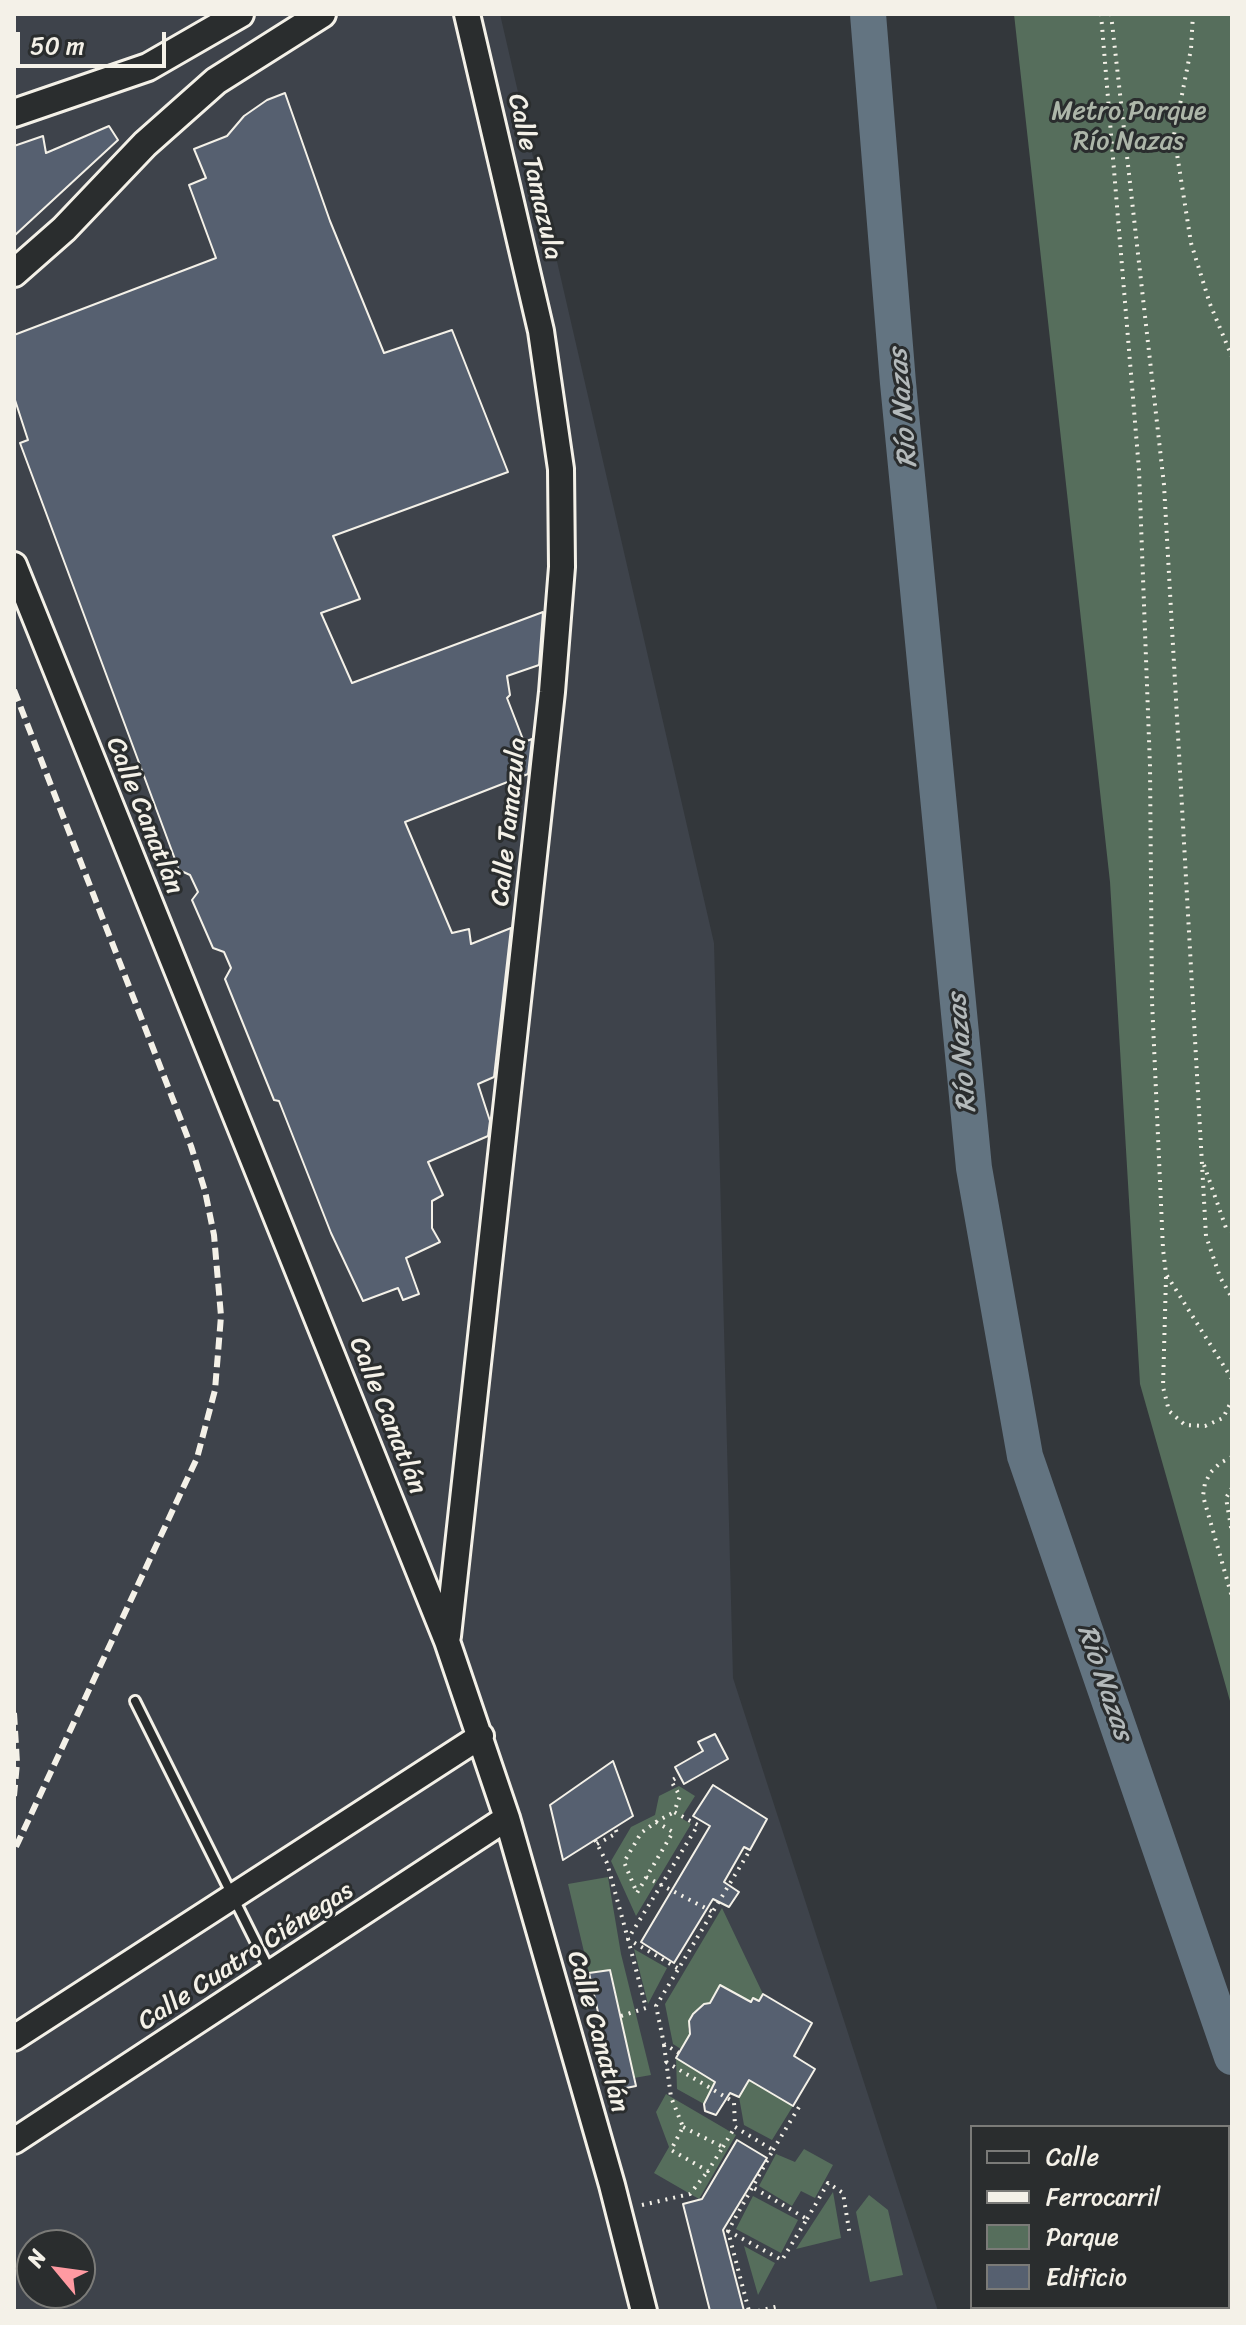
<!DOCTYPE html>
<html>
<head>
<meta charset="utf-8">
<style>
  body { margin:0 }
  #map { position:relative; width:1246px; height:2325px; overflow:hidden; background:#33373b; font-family:Sriracha,sans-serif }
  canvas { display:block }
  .frame { position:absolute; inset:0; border:16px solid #f4f1e8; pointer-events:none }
  .legend { position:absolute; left:970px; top:2125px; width:260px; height:184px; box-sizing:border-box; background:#2a2d2e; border:2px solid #7b7b78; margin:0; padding:10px 14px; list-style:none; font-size:24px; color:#f4f1e8 }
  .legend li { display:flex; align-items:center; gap:16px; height:40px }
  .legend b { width:40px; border:2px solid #7b7b78 }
  .north { position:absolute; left:16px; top:2229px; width:80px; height:80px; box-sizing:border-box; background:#2a2d2e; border:2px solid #7b7b78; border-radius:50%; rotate:299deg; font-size:22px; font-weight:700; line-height:32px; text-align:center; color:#f4f1e8 }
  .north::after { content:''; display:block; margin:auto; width:28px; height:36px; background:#ff9aa2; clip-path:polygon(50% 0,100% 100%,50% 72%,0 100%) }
  .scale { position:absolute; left:16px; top:32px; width:150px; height:36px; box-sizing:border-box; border:4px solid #f4f1e8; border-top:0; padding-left:10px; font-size:24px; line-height:28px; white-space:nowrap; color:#f4f1e8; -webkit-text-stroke:6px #2a2d2e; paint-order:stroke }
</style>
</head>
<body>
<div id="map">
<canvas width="1246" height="2325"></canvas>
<div class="frame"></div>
<ul class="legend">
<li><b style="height:10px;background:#2a2d2e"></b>Calle</li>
<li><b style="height:10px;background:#f4f1e8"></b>Ferrocarril</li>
<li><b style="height:22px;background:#566e5c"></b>Parque</li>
<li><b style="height:22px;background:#566070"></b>Edificio</li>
</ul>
<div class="north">N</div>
<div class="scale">50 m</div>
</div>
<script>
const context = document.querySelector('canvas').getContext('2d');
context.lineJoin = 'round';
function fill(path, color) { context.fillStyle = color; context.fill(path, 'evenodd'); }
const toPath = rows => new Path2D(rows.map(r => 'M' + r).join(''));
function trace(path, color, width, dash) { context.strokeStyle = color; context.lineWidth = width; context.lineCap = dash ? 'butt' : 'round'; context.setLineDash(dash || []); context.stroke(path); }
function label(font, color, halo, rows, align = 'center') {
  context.font = font + ' Sriracha,sans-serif'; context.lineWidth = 6; context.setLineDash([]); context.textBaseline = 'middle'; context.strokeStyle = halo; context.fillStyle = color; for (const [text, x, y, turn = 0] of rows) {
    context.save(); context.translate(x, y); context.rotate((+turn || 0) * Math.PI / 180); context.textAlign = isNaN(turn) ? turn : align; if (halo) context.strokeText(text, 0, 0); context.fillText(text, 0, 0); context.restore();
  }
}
fill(toPath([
  [14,14,500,14,714,943,733,1678,938,2311,14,2311],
  [32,2245,80,2245,80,2293,32,2293]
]), '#3e434b');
fill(toPath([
  [1014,14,1232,14,1232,1708,1140,1384,1110,882],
  [679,1786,695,1796,681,1818,691,1824,636,1916,611,1861,631,1827,655,1815,659,1796],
  [608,1877,621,1954,651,2075,634,2078,611,1970,589,1973,568,1884],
  [722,1908,763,1994,759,2001,751,2002,720,1985,710,2003,703,2004,693,2014,688,2029,690,2034,681,2049,673,2044,665,2004],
  [634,1949,667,1968,648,2004],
  [676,2058,715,2082,704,2104,677,2089],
  [749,2080,793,2106,772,2140,744,2125,739,2097],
  [666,2094,736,2135,699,2199,654,2173,669,2147,656,2112],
  [804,2149,833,2165,815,2198,801,2191,792,2206,759,2186,776,2154,795,2162],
  [833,2192,841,2238,796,2249],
  [869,2195,888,2210,903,2275,870,2282,856,2212],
  [753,2196,798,2220,781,2253,736,2229],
  [744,2246,775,2263,758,2295]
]), '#566e5c');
trace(toPath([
  [868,14,898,383,974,1168,1025,1456,1232,2057]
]), '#637481', 36);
const building = toPath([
  [285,93,330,221,384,353,452,330,508,472,333,536,360,599,321,613,352,683,543,612,539,665,507,676,510,695,507,698,524,742,532,739,528,774,405,822,452,933,469,929,471,944,511,928,494,1077,478,1084,490,1121,488,1136,428,1162,443,1195,432,1201,432,1228,440,1242,406,1258,419,1294,403,1300,398,1288,363,1301,331,1233,279,1101,274,1100,225,979,231,968,224,952,213,948,192,900,198,892,190,875,179,870,20,443,28,440,14,397,14,335,216,258,189,185,206,178,194,149,227,136,244,116,267,100,285,93],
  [109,126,118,140,14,236,14,146,43,136,46,153,109,126],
  [715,1734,728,1759,684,1784,675,1767,703,1751,698,1742,715,1734],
  [613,1761,633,1816,563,1860,550,1805,613,1761],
  [713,1785,767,1819,750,1850,744,1847,724,1882,739,1892,729,1907,713,1899,674,1963,641,1942,710,1826,693,1816,713,1785],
  [610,1970,636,2086,616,2090,589,1973,610,1970],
  [720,1985,751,2002,753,1998,759,2001,763,1994,812,2023,794,2056,815,2069,793,2106,749,2080,739,2097,730,2093,716,2115,705,2111,704,2104,715,2082,676,2058,690,2034,689,2021,693,2014,704,2004,710,2003,720,1985],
  [737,2140,767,2158,723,2230,744,2311,710,2311,683,2204,702,2199,737,2140]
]);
fill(building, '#566070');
trace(building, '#f4f1e8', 2);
const lane = toPath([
  [135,1701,269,1969]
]);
const secondary = toPath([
  [14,565,447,1641,507,1818,612,2185,644,2311],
  [448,1636,552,692,562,567,561,469,541,331,467,14],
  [14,2038,481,1736],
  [14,2141,507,1818]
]);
const primary = toPath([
  [14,113,148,67,240,14],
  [14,273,64,229,145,144,216,81,322,14]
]);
trace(lane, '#f4f1e8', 14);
trace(secondary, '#f4f1e8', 30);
trace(primary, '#f4f1e8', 32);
trace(toPath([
  [1101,14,1139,470,1150,766,1152,1001,1163,1249,1166,1274,1232,1379],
  [1111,14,1164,485,1206,1236,1220,1277,1232,1298],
  [1193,14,1191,49,1174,135,1191,243,1210,304,1232,357],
  [1204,1165,1226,1228,1232,1231],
  [1166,1277,1163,1387,1169,1411,1185,1425,1205,1426,1223,1418,1232,1400],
  [1232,1457,1220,1463,1211,1472,1205,1483,1203,1496,1232,1597],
  [1232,1488,1226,1498,1232,1533],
  [656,1822,673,1832,637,1893,624,1862,641,1833,656,1822,674,1812],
  [595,1840,607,1863,628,1939,679,1969],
  [597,1844,617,1833,615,1828],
  [646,1877,713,1912],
  [621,2016,646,2008,628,1939,698,1825,674,1812,680,1796,671,1781,679,1776],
  [664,2045,671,2097,683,2127,671,2150,708,2171,723,2147,683,2127],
  [679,2053,664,2044,656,2006,750,1850],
  [666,2062,734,2102,735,2127,773,2150,728,2231,749,2311],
  [723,2147,735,2127],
  [773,2150,799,2107],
  [642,2205,690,2194,708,2171],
  [807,2219,828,2183,843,2193,850,2236],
  [728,2231,782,2260,807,2219,752,2187],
  [758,2311,779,2306]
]), '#f4f1e8', 4, [2, 6]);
trace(lane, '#2a2d2e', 8);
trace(secondary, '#2a2d2e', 24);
trace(primary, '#2a2d2e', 26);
trace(toPath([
  [14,690,191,1146,205,1191,214,1235,221,1316,215,1390,197,1458,14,1851],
  [14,1713,17,1763,14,1796]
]), '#f4f1e8', 6, [12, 6]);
label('26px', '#adb6a9', '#2a2d2e', [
  ["Metro Parque",1129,112],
  ["Río Nazas",1129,142]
]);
label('26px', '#f4f1e8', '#2a2d2e', [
  ["Calle Tamazula",534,177,77],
  ["Calle Canatlán",144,816,68],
  ["Calle Tamazula",510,822,-84],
  ["Calle Canatlán",387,1416,68],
  ["Calle Cuatro Ciénegas",246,1957,-33],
  ["Calle Canatlán",597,2032,74]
]);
label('italic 28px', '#b3b9ba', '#2a2d2e', [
  ["Río Nazas",904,408,-95],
  ["Río Nazas",963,1053,-95],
  ["Río Nazas",1104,1683,71]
]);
</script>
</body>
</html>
